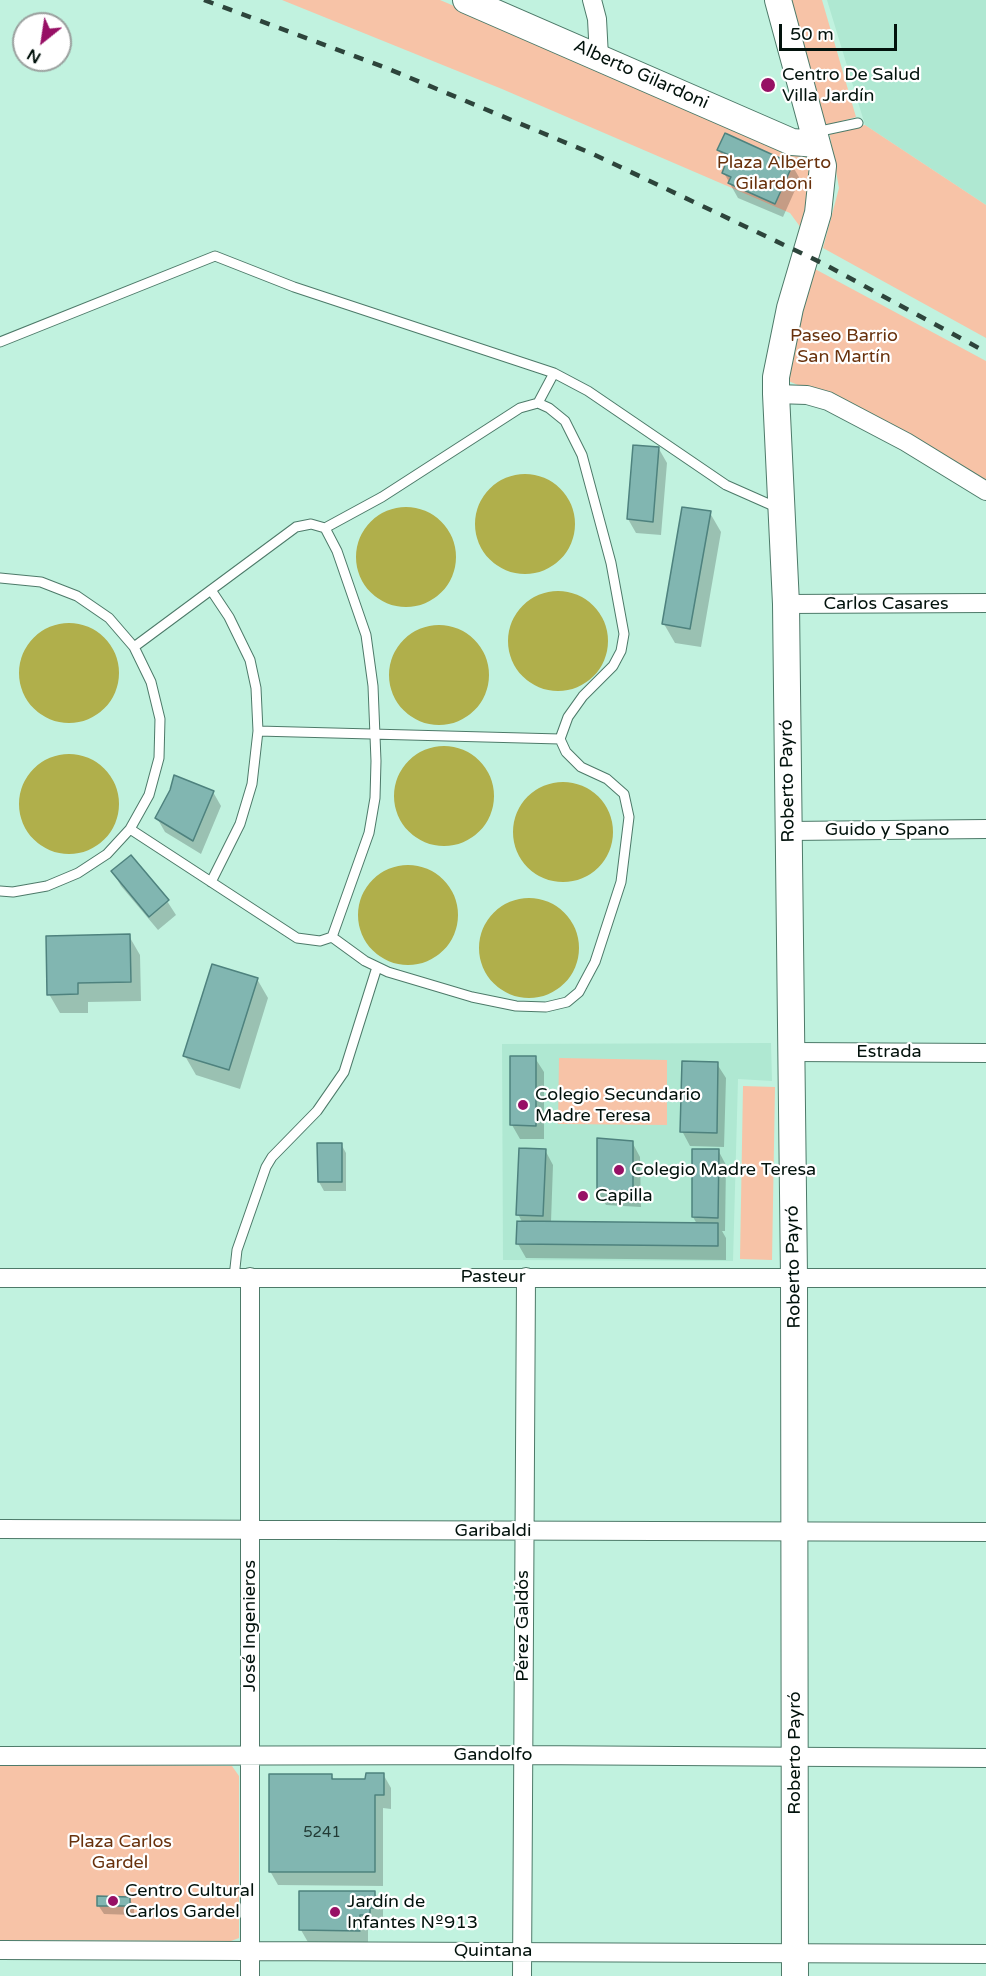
<!DOCTYPE html>
<html>
<head>
<meta charset="utf-8">
<style>
  body { margin:0 }
  #map { position:relative; width:986px; height:1976px; overflow:hidden; background:#c1f2df; font-family:"Varela Round",sans-serif }
  canvas { display:block }
  .north { position:absolute; left:12px; top:12px; width:60px; height:60px; box-sizing:border-box; background:#fff; border:2px solid #9aa09e; border-radius:50%; rotate:210deg; font-size:16px; font-weight:700; line-height:24px; text-align:center; color:#02120c }
  .north::after { content:''; display:block; margin:auto; width:21px; height:27px; background:#971065; clip-path:polygon(50% 0,100% 100%,50% 72%,0 100%) }
  .scale { position:absolute; left:779px; top:24px; width:118px; height:27px; box-sizing:border-box; border:3px solid #02120c; border-top:0; padding-left:8px; font-size:18px; line-height:21px; white-space:nowrap; color:#02120c; -webkit-text-stroke:4px #fff; paint-order:stroke }
</style>
</head>
<body>
<div id="map">
<canvas width="986" height="1976"></canvas>
<div class="north">N</div>
<div class="scale">50 m</div>
</div>
<script>
const context = document.querySelector('canvas').getContext('2d');
context.lineJoin = 'round';
function fill(path, color) { context.fillStyle = color; context.fill(path, 'evenodd'); }
const toPath = rows => new Path2D(rows.map(r => 'M' + r).join(''));
function trace(path, color, width, dash) { context.strokeStyle = color; context.lineWidth = width; context.lineCap = dash ? 'butt' : 'round'; context.setLineDash(dash || []); context.stroke(path); }
function label(font, color, halo, rows, align = 'center') {
  context.font = font + ' "Varela Round",sans-serif'; context.lineWidth = 4.5; context.setLineDash([]); context.textBaseline = 'middle'; context.strokeStyle = halo; context.fillStyle = color; for (const [text, x, y, turn = 0] of rows) {
    context.save(); context.translate(x, y); context.rotate((+turn || 0) * Math.PI / 180); context.textAlign = isNaN(turn) ? turn : align; if (halo) context.strokeText(text, 0, 0); context.fillText(text, 0, 0); context.restore();
  }
}
fill(toPath([
  [827,0,986,0,986,205,865,125],
  [771,1043,772,1081,738,1079,733,1261,503,1260,502,1044]
]), '#afe8d2');
fill(toPath([
  [282,0,440,0,803,153,813,165,801,228,790,213,502,89],
  [785,0,822,0,856,117,822,127],
  [865,125,986,205,986,338,823,248,839,188,829,131],
  [815,269,986,361,986,486,831,399,786,380,806,284],
  [559,1058,667,1060,667,1125,558,1124],
  [743,1086,775,1087,772,1260,740,1259],
  [0,1764,232,1766,239,1776,239,1938,231,1941,0,1940]
]), '#f7c3a7');
fill(toPath([
  '475 524a50 50 0 1 1 100 0a50 50 0 1 1-100 0Z',
  '356 557a50 50 0 1 1 100 0a50 50 0 1 1-100 0Z',
  '508 641a50 50 0 1 1 100 0a50 50 0 1 1-100 0Z',
  '19 673a50 50 0 1 1 100 0a50 50 0 1 1-100 0Z',
  '389 675a50 50 0 1 1 100 0a50 50 0 1 1-100 0Z',
  '394 796a50 50 0 1 1 100 0a50 50 0 1 1-100 0Z',
  '19 804a50 50 0 1 1 100 0a50 50 0 1 1-100 0Z',
  '513 832a50 50 0 1 1 100 0a50 50 0 1 1-100 0Z',
  '358 915a50 50 0 1 1 100 0a50 50 0 1 1-100 0Z',
  '479 948a50 50 0 1 1 100 0a50 50 0 1 1-100 0Z'
]), '#b0af4b');
fill(toPath([
  [719,150,792,165,800,179,783,217,738,198,724,173,727,165],
  [659,449,667,463,661,535,636,533,628,519],
  [710,513,721,532,701,647,675,643,664,624],
  [213,792,221,806,201,854,165,832,157,818],
  [113,872,167,901,176,915,158,930,121,886],
  [129,936,140,955,141,1001,88,1002,88,1013,60,1013,49,994],
  [257,979,268,998,240,1089,196,1075,185,1056],
  [535,1058,544,1072,544,1139,520,1139,512,1125],
  [717,1064,726,1078,724,1147,690,1146,682,1131],
  [632,1142,640,1157,641,1207,606,1205,598,1191],
  [341,1144,346,1153,346,1191,324,1191,319,1182],
  [545,1150,553,1165,551,1222,697,1224,693,1217,718,1150,726,1165,725,1231,722,1231,726,1238,726,1260,526,1258,518,1244,522,1222,518,1214],
  [383,1774,391,1788,391,1809,383,1808,383,1886,278,1885,270,1871,331,1775,334,1780,367,1780],
  [375,1893,383,1907,383,1922,378,1922,378,1929,368,1929,368,1944,309,1944,301,1930],
  [129,1898,134,1907,134,1915,104,1914,98,1905]
]), '#0003');
const building = toPath([
  [725,133,793,164,775,204,728,183,731,177,722,173,729,155,717,150,725,133],
  [633,445,659,447,653,522,627,519,633,445],
  [682,507,711,511,690,629,662,624,682,507],
  [174,775,214,791,193,841,155,818,170,790,174,775],
  [131,855,169,900,149,917,111,871,131,855],
  [130,934,131,982,78,983,78,994,47,995,46,936,130,934],
  [212,964,258,978,229,1070,183,1056,212,964],
  [510,1056,536,1056,536,1126,510,1125,510,1056],
  [682,1061,718,1062,717,1133,680,1132,682,1061],
  [597,1138,633,1141,633,1193,597,1191,597,1138],
  [317,1143,342,1143,342,1182,318,1182,317,1143],
  [519,1148,546,1149,543,1216,516,1215,519,1148],
  [692,1149,719,1149,718,1218,692,1217,692,1149],
  [517,1221,718,1223,718,1246,516,1244,517,1221],
  [366,1773,384,1773,384,1795,375,1795,375,1872,269,1872,269,1774,332,1774,332,1779,365,1779,366,1773],
  [299,1891,375,1891,375,1908,370,1908,370,1915,360,1915,360,1931,299,1930,299,1891],
  [97,1896,130,1897,130,1906,97,1906,97,1896]
]);
fill(building, '#81b6b1');
trace(building, '#4e827e', 1.5);
const lane = toPath([
  [816,132,858,123],
  [0,342,215,256,294,287,554,373,588,391,726,485,778,508],
  [538,403,554,373],
  [325,528,382,497,520,408,538,403,549,408,565,421,582,455,611,563,624,634,621,651,613,666,583,696,568,717,560,739,566,752,581,767,607,779,624,794,629,817,621,882,595,962,579,992,567,1002,546,1007,516,1006,472,997,388,972,365,961,332,937],
  [0,578,41,582,77,596,109,618,134,647,151,682,160,719,159,758,149,795,130,829,107,854,78,873,47,886,13,892,0,891],
  [211,590,229,617,250,660,256,688,258,731,252,784,240,824,211,882],
  [258,731,560,739],
  [130,829,297,938,320,941,332,937,369,833,375,798,376,761,373,686,366,635,337,551,325,528,311,524,296,527,134,647],
  [234,1277,237,1250,266,1167,272,1157,317,1111,344,1072,377,967]
]);
const street = toPath([
  [592,0,597,19,599,57],
  [776,394,807,395,828,401,906,442,986,491],
  [786,604,986,603],
  [789,831,986,829],
  [792,1052,986,1053],
  [0,1278,986,1278],
  [0,1529,986,1532],
  [0,1756,523,1755,986,1758],
  [0,1950,986,1954],
  [250,1976,250,1277],
  [522,1976,526,1277]
]);
const secondary = toPath([
  [466,0,792,142,817,144],
  [778,0,823,166,818,213,790,308,776,377,776,394,786,604,794,1277,795,1976]
]);
trace(lane, '#4d7a69', 11);
trace(street, '#4d7a69', 20);
trace(secondary, '#4d7a69', 28);
trace(lane, '#fff', 9);
trace(street, '#fff', 18);
trace(secondary, '#fff', 26);
trace(toPath([
  [204,0,384,67,593,154,822,263,986,352]
]), '#2d443b', 4.5, [10, 10]);
for (const [x, y, r, color] of [
  [768,85,8,"#971065"],
  [523,1105,6,"#971065"],
  [619,1170,6,"#971065"],
  [583,1196,6,"#971065"],
  [113,1901,6,"#971065"],
  [335,1912,6,"#971065"]
]) { const dot = new Path2D(); dot.arc(x, y, r, 0, 2 * Math.PI); context.fillStyle = color; context.fill(dot); trace(dot, '#fff', 2); }
label('15px', '#223b35', null, [
  ["5241",322,1833]
]);
label('18px', '#02120c', '#fff', [
  ["Alberto Gilardoni",641,75,24],
  ["Carlos Casares",886,604],
  ["Roberto Payró",788,781,-91],
  ["Guido y Spano",887,830],
  ["Estrada",889,1052],
  ["Roberto Payró",794,1267,-91],
  ["Pasteur",493,1277],
  ["Garibaldi",493,1531],
  ["José Ingenieros",250,1626,-90],
  ["Pérez Galdós",523,1626,-90],
  ["Roberto Payró",795,1753,-90],
  ["Gandolfo",493,1755],
  ["Quintana",493,1951]
]);
label('18px', '#02120c', '#fff', [
  ["Centro De Salud",782,75],
  ["Villa Jardín",782,96],
  ["Colegio Secundario",535,1095],
  ["Madre Teresa",535,1116],
  ["Colegio Madre Teresa",631,1170],
  ["Capilla",595,1196],
  ["Centro Cultural",125,1891],
  ["Carlos Gardel",125,1912],
  ["Jardín de",347,1902],
  ["Infantes Nº913",347,1923]
], 'left');
label('18px', '#68310c', '#fff', [
  ["Plaza Alberto",774,163],
  ["Gilardoni",774,184],
  ["Paseo Barrio",844,336],
  ["San Martín",844,357],
  ["Plaza Carlos",120,1842],
  ["Gardel",120,1863]
]);
</script>
</body>
</html>
